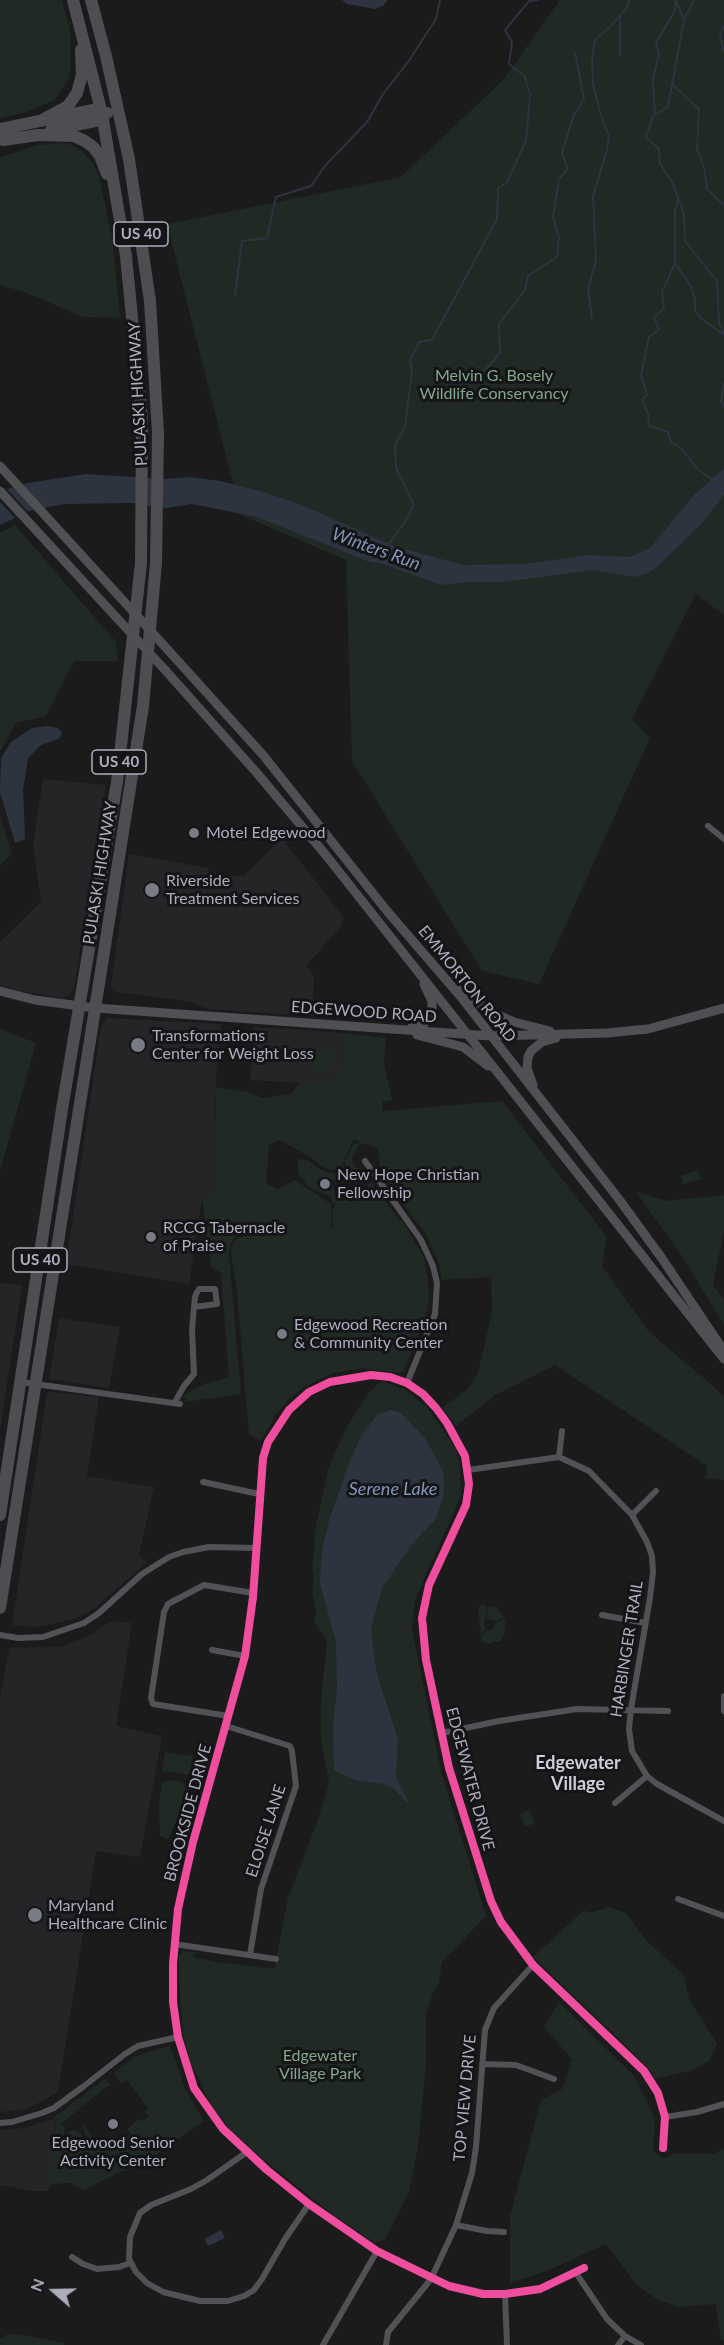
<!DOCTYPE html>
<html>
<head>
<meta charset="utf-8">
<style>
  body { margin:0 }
  #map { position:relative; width:724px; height:2345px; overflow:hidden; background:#1b1b1c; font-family:Lato,sans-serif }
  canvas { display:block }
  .north { position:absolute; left:24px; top:2261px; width:60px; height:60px; -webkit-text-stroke:4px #151518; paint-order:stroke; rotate:290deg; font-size:16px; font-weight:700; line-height:24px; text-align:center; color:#acaebd }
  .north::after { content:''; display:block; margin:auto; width:21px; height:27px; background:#acaebd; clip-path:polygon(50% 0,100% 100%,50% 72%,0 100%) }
</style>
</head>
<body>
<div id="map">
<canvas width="724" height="2345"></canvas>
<div class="north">N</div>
</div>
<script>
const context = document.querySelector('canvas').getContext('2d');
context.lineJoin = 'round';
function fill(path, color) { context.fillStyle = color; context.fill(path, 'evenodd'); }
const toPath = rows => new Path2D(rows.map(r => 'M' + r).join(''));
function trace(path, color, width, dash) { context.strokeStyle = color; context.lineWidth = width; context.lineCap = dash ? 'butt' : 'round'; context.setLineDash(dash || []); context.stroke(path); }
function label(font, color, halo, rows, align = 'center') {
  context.font = font + ' Lato,sans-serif'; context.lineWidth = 6; context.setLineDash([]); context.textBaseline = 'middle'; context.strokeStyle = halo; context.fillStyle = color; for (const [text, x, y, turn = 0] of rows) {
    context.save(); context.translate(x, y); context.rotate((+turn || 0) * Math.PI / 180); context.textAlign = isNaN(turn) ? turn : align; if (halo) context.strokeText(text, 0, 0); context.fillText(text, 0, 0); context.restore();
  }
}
fill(toPath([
  [43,779,106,785,74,988,70,994,63,998,20,991,0,985,0,942,41,902,33,844],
  [282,838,343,917,341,926,307,965,314,977,312,1016,209,1009,191,1002,117,992,111,987,129,854,208,868,209,875,244,876],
  [107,1018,221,1024,216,1076,214,1192,202,1197,189,1284,66,1264,101,1027],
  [254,1027,347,1033,339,1071,331,1078,318,1084,250,1080],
  [0,1283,22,1285,0,1431],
  [59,1318,120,1327,109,1388,49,1379],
  [51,1392,99,1397,87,1476,154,1487,139,1555,147,1562,96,1607,75,1619,37,1627,12,1625,47,1393],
  [111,1621,132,1623,116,1726,162,1736,140,1857,96,1851,58,2092,28,2109,0,2112,0,1698,9,1648,61,1647,89,1636],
  [52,2119,55,2123,48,2191,31,2191,0,2185,0,2130,25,2128]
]), '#252528');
fill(toPath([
  [0,0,62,0,70,30,71,65,68,80,55,100,27,112,0,118],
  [560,0,724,0,724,615,696,594,632,719,650,738,539,984,482,971,352,761,346,560,241,515,167,224,401,177,504,79],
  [60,143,72,145,82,151,93,163,100,180,112,237,120,318,83,317,24,292,0,285,0,157,38,145],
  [15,525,116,642,118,661,74,661,46,716,16,723,0,752,0,533],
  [0,816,12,853,0,866],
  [0,1029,36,1043,0,1171],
  [347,1033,386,1038,384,1063,392,1100,382,1102,382,1111,502,1101,607,1237,602,1266,649,1332,711,1384,724,1397,724,1480,706,1478,707,1466,555,1365,495,1395,456,1426,442,1408,468,1389,478,1373,492,1311,491,1277,441,1280,440,1266,427,1236,381,1174,378,1149,367,1144,359,1145,352,1157,353,1164,363,1173,360,1178,339,1183,326,1177,324,1179,320,1177,316,1184,330,1191,333,1185,336,1198,345,1200,352,1199,352,1195,368,1193,368,1184,372,1183,399,1220,402,1220,424,1258,428,1279,429,1300,424,1322,403,1372,400,1373,364,1368,333,1373,306,1386,289,1399,276,1414,261,1441,249,1435,237,1292,231,1255,232,1245,238,1237,244,1237,238,1234,231,1243,229,1254,241,1394,186,1402,184,1395,202,1385,229,1377,221,1273,211,1267,202,1197,214,1192,216,1087,248,1092,262,1098,291,1094,299,1083,318,1084,331,1078,339,1071],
  [280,1140,312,1158,322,1167,338,1171,345,1170,343,1164,353,1140,359,1141,359,1145,354,1143,345,1161,345,1164,348,1168,347,1172,334,1174,319,1169,308,1160,298,1159,298,1173,304,1181,309,1187,329,1196,335,1205,332,1213,333,1228,331,1227,331,1204,295,1180,277,1189,266,1183,269,1144],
  [321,1047,334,1049,332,1062,325,1071,312,1070,313,1053],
  [698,1170,701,1179,683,1184,680,1176],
  [636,1192,668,1201,724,1195,724,1231,713,1285,724,1299,724,1325,684,1259],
  [381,1381,404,1389,426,1406,455,1447,460,1463,461,1496,415,1600,412,1629,442,1775,486,1916,442,1962,439,1983,432,1995,426,2015,426,2066,418,2147,409,2192,385,2240,375,2243,332,2214,253,2151,228,2127,210,2103,189,2058,183,2034,179,1978,179,1954,182,1954,182,1951,202,1953,194,1954,193,1957,217,1962,274,1969,288,1898,316,1825,329,1784,321,1739,321,1701,327,1641,314,1622,316,1610,312,1593,314,1578,312,1569,315,1544,314,1536,328,1470,346,1428,368,1394],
  [482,1604,487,1607,484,1626,486,1628,481,1634,478,1608],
  [490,1607,496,1607,504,1618,495,1621,487,1619,486,1612],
  [505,1619,505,1634,500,1642,496,1641,489,1644,482,1641,481,1636,487,1630,494,1629,495,1623],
  [165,1752,193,1756,190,1775,162,1771],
  [172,1780,181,1782,188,1789,184,1805,168,1839,160,1836,159,1805,162,1783],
  [529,1810,535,1823,525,1827,520,1815],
  [609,1907,626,1913,646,1940,684,1975,689,1999,717,2044,710,2060,693,2070,655,2079,649,2069,620,2040,533,1957,584,1910,589,1913],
  [559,2002,635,2077,655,2118,653,2151,664,2159,673,2154,713,2154,724,2149,724,2340,721,2340,716,2304,679,2307,658,2300,637,2285,606,2244,549,2270,510,2283,510,2216,541,2100,562,2089,572,2060,544,2026],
  [169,2046,171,2048,185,2089,204,2121,152,2157,83,2190,70,2183,52,2184,47,2189,56,2123,54,2117,105,2079,111,2086,107,2086,62,2123,65,2130,62,2142,69,2150,77,2151,83,2148,87,2138,83,2127,84,2125,101,2149,111,2141,116,2147,131,2134,127,2129,138,2120,137,2118,143,2121,149,2116,145,2112,148,2108,127,2080,121,2083,113,2073,136,2056],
  '66 2138a8 8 0 1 1 16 0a8 8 0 1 1-16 0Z',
  [8,2334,30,2336,64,2343,64,2345,0,2345,0,2339]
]), '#202923');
fill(toPath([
  [342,0,388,0,383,6,375,9,347,4],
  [724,468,724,494,703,522,657,567,648,573,635,577,593,570,504,582,468,582,441,585,383,564,367,561,257,517,192,504,166,508,131,503,64,504,29,511,0,525,0,491,28,483,86,474,167,479,190,477,220,481,264,492,302,505,394,546,463,565,525,564,588,555,630,557,650,548,694,495],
  [48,726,58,728,62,733,59,739,41,745,28,758,23,790,25,839,15,843,0,792,1,758,11,742,32,728],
  [391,1410,400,1412,425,1438,443,1471,444,1484,443,1498,435,1520,412,1544,382,1588,371,1629,375,1664,380,1684,398,1739,396,1777,410,1805,394,1789,384,1784,354,1780,334,1770,333,1726,337,1687,336,1642,320,1584,322,1550,330,1517,350,1461,361,1436,377,1415],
  [221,2230,225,2238,208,2246,204,2239]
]), '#2d343f');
fill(toPath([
  [5,487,30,514,16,519,0,502,0,488]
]), '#1b1b1c');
trace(toPath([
  [694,0,684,20,668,107,653,116,646,137,659,149,660,164,673,184,684,214,685,241,717,281,719,323,724,333],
  [677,3,684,20],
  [724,26,720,35,724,52],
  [620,55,620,16],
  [673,85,699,109,697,149,704,167,707,189,724,205],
  [655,115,653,79,659,54,656,42,675,11,676,0],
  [678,199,675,211,675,263,690,285,695,299,695,311,701,318,724,335],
  [675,263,662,292,664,309,654,317,659,330,649,337,641,375,647,395,642,400,649,416,648,425,668,432,671,442,681,448,696,467,712,480],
  [235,295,242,241,267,238,276,197,311,186,324,167,367,122,383,94,408,62,436,19,440,0],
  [592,318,588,289,596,260,593,196,607,150,609,136,601,116,593,84,592,58,595,40,611,26,628,6,629,0],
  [480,376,500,353,499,324,525,290,528,276,557,257,559,237,553,217,559,179,568,169,562,153,573,117,584,99,575,52],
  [724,384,721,401,724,406],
  [388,545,405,522,414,505,396,468,395,445,405,427,412,370,410,361,419,342,432,340,497,219,498,188,507,183,526,140,530,95,525,77,509,64,512,42,505,30,529,1,538,0]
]), '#2d343f', 2);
trace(toPath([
  [708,826,724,839],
  [365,1161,421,1240,433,1266,437,1283,435,1314,407,1383],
  [21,1382,180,1404],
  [175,1402,184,1386,194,1374,192,1330,194,1307,195,1297,196,1294,199,1289,215,1289,217,1304,194,1307],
  [559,1457,562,1431],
  [468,1470,559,1457,589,1471,632,1515,647,1542,652,1556,653,1572,650,1598,631,1709,629,1729,632,1751,647,1776,657,1784,724,1821],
  [203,1482,259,1494],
  [632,1515,656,1491],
  [602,1615,645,1623],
  [0,1635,18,1638,43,1637,84,1623,99,1613,142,1574,169,1557,183,1552,209,1547,257,1548],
  [212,1650,245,1656],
  [724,1696,724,1711],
  [229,1716,153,1704,151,1698,164,1612,168,1604,204,1585,253,1593],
  [226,1726,290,1746,292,1751,296,1786,261,1889,250,1955],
  [442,1733,499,1721,577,1709,668,1711],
  [615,1803,647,1776],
  [678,1899,724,1916],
  [174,1944,276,1959],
  [482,2064,516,2065,554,2079],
  [665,2117,697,2112,724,2104],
  [0,2123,12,2122,42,2113,54,2108,84,2086,125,2054,138,2046,178,2037],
  [247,2152,207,2180,191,2189,151,2205,140,2213,130,2237,129,2259,136,2272,147,2283,163,2292,200,2301,228,2301,244,2296,254,2290,262,2279,285,2239,309,2204],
  [456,2225,487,2231,504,2232],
  [72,2257,83,2264,97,2269,119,2267,130,2263],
  [584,2268,540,2289,505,2294,483,2294,449,2286,377,2251,309,2204,267,2170,223,2129,194,2088,178,2037,173,2002,173,1964,178,1909,193,1842,245,1656,253,1597,263,1458,268,1442,289,1410,309,1392,330,1382,371,1375,390,1377,407,1383,423,1394,436,1408,447,1423,465,1456,469,1484,466,1505,429,1585,422,1618,426,1660,449,1768,491,1901,501,1922,533,1965,644,2071,658,2093,665,2117,663,2148],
  [576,2273,607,2319,625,2336,641,2345],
  [505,2294,507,2345],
  [323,2345,377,2251],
  [386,2345,388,2332,431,2279,456,2225,472,2173,476,2147,485,2030,494,2008,533,1965],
  [618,2345,625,2336]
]), '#515156', 6);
trace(toPath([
  [0,466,118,595],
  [0,491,116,617],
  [168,650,263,755,387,911,461,997,618,1198,661,1257,724,1351],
  [166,671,256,772,325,854,724,1359],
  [460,990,492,1012,514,1022,550,1031],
  [0,991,35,1000,95,1008,491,1036,607,1033,648,1029,724,1008],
  [411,1028,423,1025,432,1011,432,1001,424,984],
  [417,1035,463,1047,488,1066],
  [533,1085,527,1068,528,1057,531,1051,542,1042,556,1038]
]), '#4f5054', 9);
trace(toPath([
  [44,119,68,106,77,93,82,75,81,50],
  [0,129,93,110,98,115],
  [51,130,95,121,98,115,107,113],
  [3,140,38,135,74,136,85,141,93,147,100,156,107,174],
  [0,1515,62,1109,117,782,141,563,142,420,126,256,102,114,73,0],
  [0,1608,143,706,156,563,158,433,150,301,129,159,106,56,91,0]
]), '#4e4e52', 12);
trace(toPath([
  [118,595,168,650],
  [116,617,166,671]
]), '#4f5054', 9);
trace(toPath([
  [584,2268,540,2289,505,2294,483,2294,449,2286,377,2251,309,2204,267,2170,223,2129,194,2088,178,2037,173,2002,173,1964,178,1909,193,1842,245,1656,253,1597,263,1458,268,1442,289,1410,309,1392,330,1382,371,1375,390,1377,407,1383,423,1394,436,1408,447,1423,465,1456,469,1484,466,1505,429,1585,422,1618,426,1660,449,1768,491,1901,501,1922,533,1965,644,2071,658,2093,665,2117,663,2148]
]), '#ef4d9e', 8);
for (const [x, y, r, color] of [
  [194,833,6,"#797b85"],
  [152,890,8,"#797b85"],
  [138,1045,8,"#797b85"],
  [325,1184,6,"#797b85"],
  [151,1237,6,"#797b85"],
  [282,1334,6,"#797b85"],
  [35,1915,8,"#797b85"],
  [113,2124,6,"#797b85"]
]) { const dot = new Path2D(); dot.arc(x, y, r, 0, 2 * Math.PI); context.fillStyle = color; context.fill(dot); trace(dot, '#151518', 2); }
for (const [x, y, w] of [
  [141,234,54],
  [119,762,54],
  [40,1260,54]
]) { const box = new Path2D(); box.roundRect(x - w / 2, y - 12, w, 24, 4.5); context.fillStyle = '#151518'; context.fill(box); trace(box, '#acaebd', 1.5); }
label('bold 15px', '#acaebd', null, [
  ["US 40",141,234],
  ["US 40",119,762],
  ["US 40",40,1260]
]);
label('16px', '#82a88b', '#151518', [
  ["Melvin G. Bosely",494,376],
  ["Wildlife Conservancy",494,394],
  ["Edgewater",320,2056],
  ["Village Park",320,2074]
]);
label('16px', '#acaebd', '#151518', [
  ["PULASKI HIGHWAY",138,394,-93],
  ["PULASKI HIGHWAY",100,873,-81],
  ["EMMORTON ROAD",467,984,51],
  ["EDGEWOOD ROAD",364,1012,4],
  ["HARBINGER TRAIL",627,1649,-81],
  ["EDGEWATER DRIVE",470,1779,75],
  ["BROOKSIDE DRIVE",188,1813,-75],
  ["ELOISE LANE",266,1831,-72],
  ["TOP VIEW DRIVE",465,2098,-85]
]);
label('16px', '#acaebd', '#151518', [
  ["Motel Edgewood",206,833],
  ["Riverside",166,881],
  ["Treatment Services",166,899],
  ["Transformations",152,1036],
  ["Center for Weight Loss",152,1054],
  ["New Hope Christian",337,1175],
  ["Fellowship",337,1193],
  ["RCCG Tabernacle",163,1228],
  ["of Praise",163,1246],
  ["Edgewood Recreation",294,1325],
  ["& Community Center",294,1343],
  ["Maryland",48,1906],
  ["Healthcare Clinic",48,1924],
  ["Edgewood Senior",113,2143,"center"],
  ["Activity Center",113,2161,"center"]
], 'left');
label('italic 18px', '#8296b9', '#151518', [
  ["Winters Run",376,549,20],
  ["Serene Lake",393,1489]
]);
label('bold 18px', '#cdced8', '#151518', [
  ["Edgewater",578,1763],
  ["Village",578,1784]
]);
</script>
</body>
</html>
